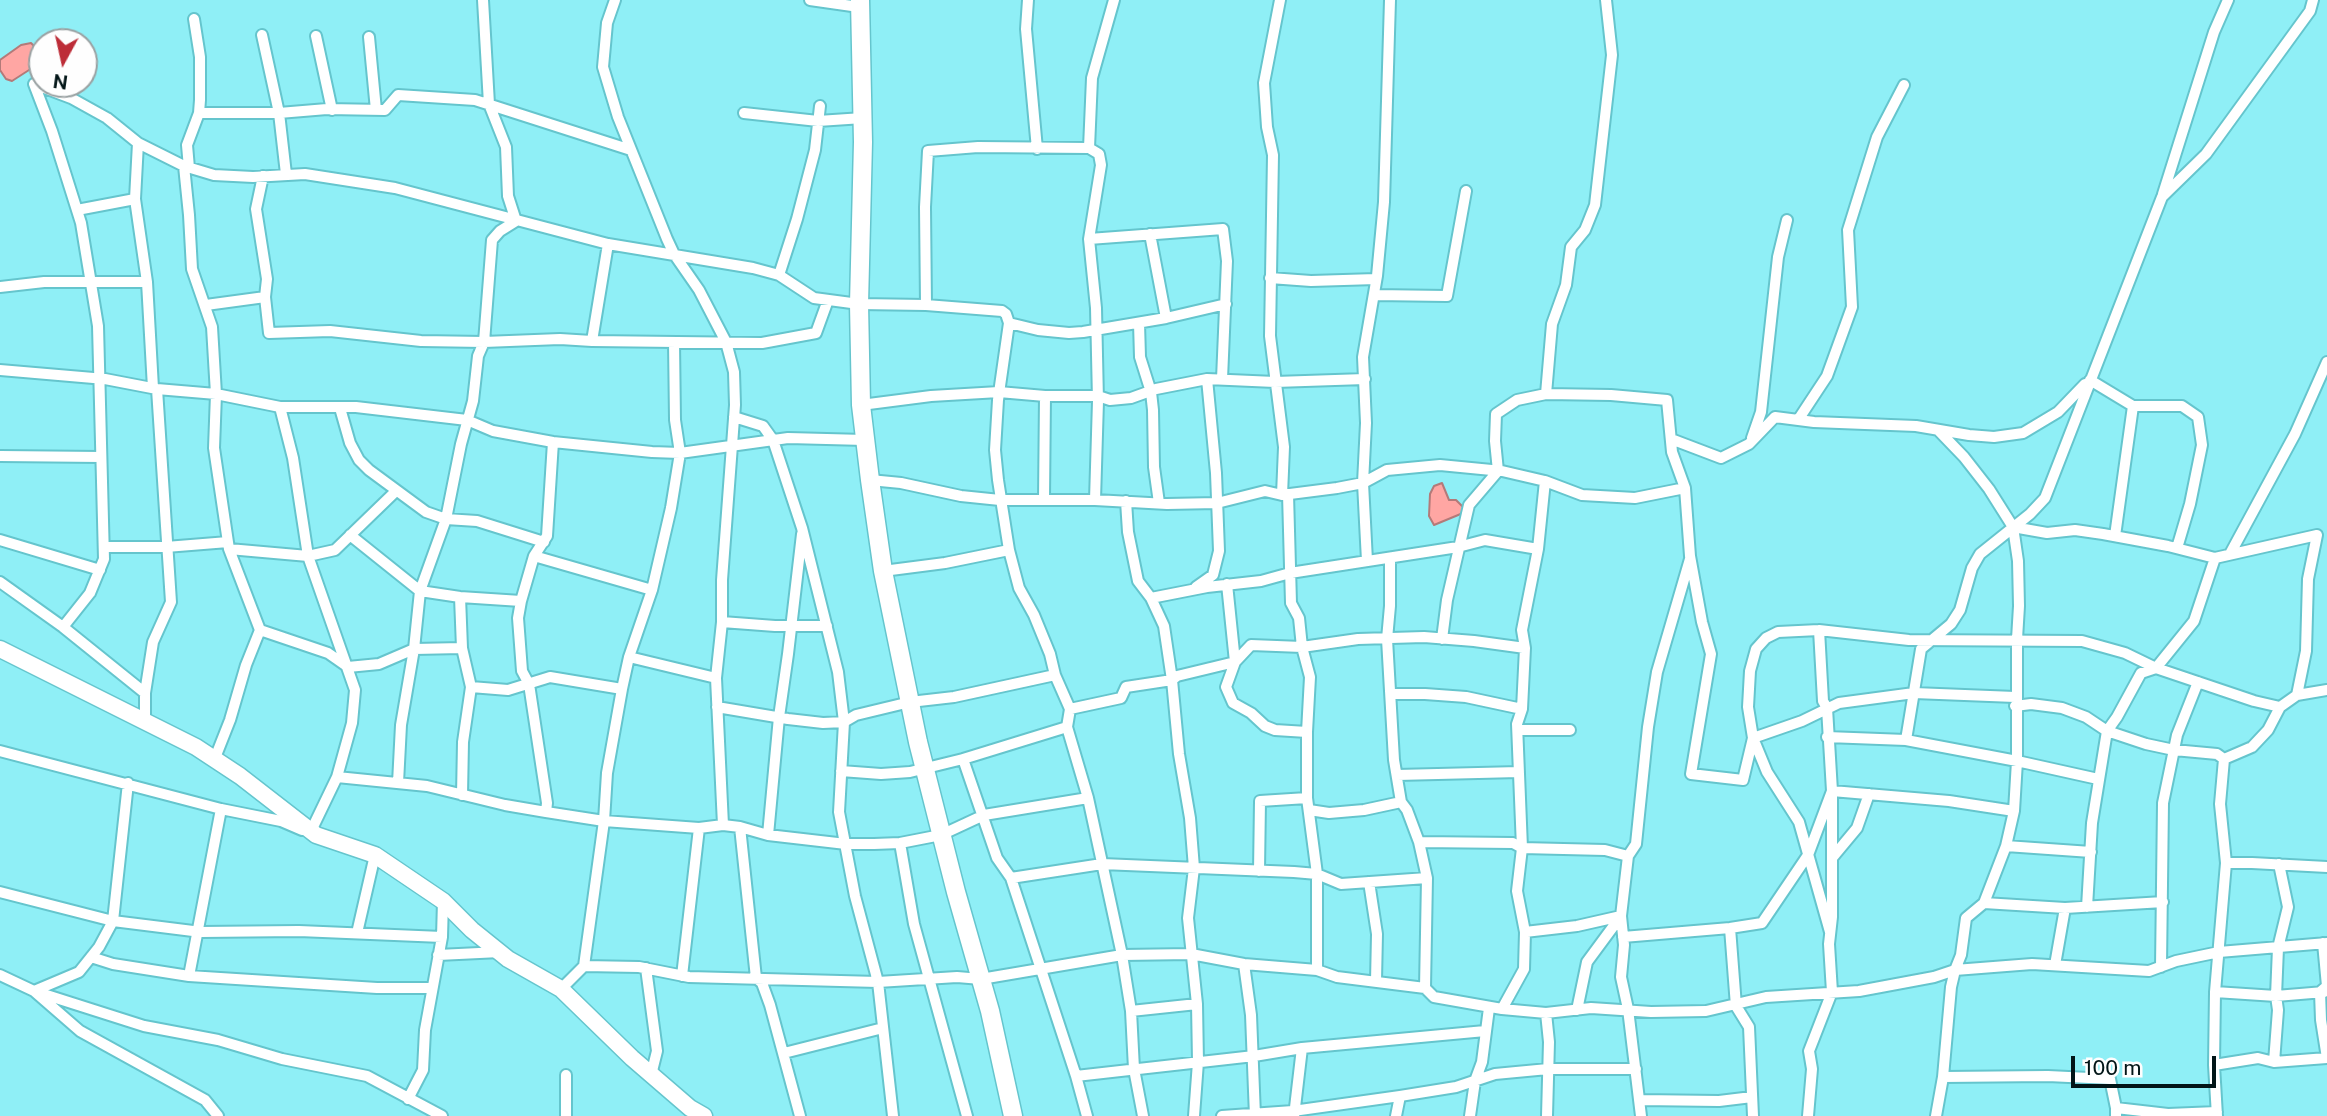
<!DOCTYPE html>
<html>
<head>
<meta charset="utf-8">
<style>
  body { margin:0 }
  #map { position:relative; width:2327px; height:1116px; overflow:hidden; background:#8feff6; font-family:"Public Sans",sans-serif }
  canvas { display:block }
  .north { position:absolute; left:28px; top:28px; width:70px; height:70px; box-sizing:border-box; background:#fefefe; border:2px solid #99a1a2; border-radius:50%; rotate:188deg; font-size:19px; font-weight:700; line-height:28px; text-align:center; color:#021517 }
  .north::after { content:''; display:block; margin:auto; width:24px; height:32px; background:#bd2d38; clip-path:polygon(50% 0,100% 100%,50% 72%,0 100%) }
  .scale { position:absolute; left:2071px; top:1056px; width:145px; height:32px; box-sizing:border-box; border:4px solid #021517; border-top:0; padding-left:9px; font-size:21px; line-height:24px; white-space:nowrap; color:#021517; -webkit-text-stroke:5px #fefefe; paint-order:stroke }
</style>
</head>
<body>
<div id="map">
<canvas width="2327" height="1116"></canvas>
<div class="north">N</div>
<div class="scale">100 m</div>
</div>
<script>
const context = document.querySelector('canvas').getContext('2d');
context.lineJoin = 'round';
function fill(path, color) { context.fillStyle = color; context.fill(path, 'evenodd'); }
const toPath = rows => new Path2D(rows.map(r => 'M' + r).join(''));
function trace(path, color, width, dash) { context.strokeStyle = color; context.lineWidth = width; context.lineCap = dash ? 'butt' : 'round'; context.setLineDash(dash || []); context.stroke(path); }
const water = toPath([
  [31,43,42,54,42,67,29,70,12,81,6,79,0,70,0,60,21,45,31,43],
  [1442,483,1449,500,1456,500,1464,508,1463,513,1434,525,1429,516,1430,494,1434,486,1442,483]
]);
fill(water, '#ffa6a3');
trace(water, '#b37a79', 2);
const street = toPath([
  [615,0,607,23,603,67,618,117,667,239,674,254,699,290,726,342,734,372,735,405,722,580,722,622,716,678,723,825],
  [810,0,859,7],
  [1028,0,1026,29,1037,149],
  [1280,0,1264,83,1267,127,1273,155,1270,336,1284,447,1282,495],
  [262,35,279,113,286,174],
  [316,36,332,110],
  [369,37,376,110],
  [34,84,71,98,107,118,138,143,184,166,214,175,253,177,305,174,395,188,608,244,753,268,779,275,814,298,859,304,926,305,1002,311,1006,314,1009,323,998,400,995,450,998,480,1009,550,1019,588,1034,615,1050,654,1055,675,1070,709,1067,727,1088,798,1122,955,1131,1011,1134,1069,1143,1116],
  [34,84,52,131,81,223,98,326,104,559,90,593,63,627],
  [199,113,279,113,327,109,385,110,398,95,475,100,631,150],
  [744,113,818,121,863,118],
  [184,166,189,215,192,269,212,327,216,394,214,448,229,549],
  [189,168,187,145,199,113,200,100,200,57,194,19],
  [263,176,256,209,267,279,265,297,269,333,330,331,421,341,484,342,560,339,592,341,762,343,816,333,828,300],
  [2163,194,2214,32,2228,0],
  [135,199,138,143],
  [77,210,135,199,147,282,153,388],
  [1150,234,1166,318],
  [1089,239,1223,229,1227,261,1222,379],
  [779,275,797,219,815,150,820,106],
  [1270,278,1311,281,1376,279],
  [0,287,44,282,147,282],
  [1374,295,1447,296,1466,191],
  [206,305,265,297],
  [926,305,925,207,928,151,978,147,1089,148],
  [1009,323,1038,330,1069,333,1083,332,1166,318,1226,304],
  [1139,323,1140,357,1151,392,1153,410,1154,467,1159,503],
  [592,341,608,244],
  [674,342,675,420,680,453,671,508,652,590,629,657,622,689,607,773,604,821,699,828,723,825,740,827,768,835,846,844,874,844,900,843,941,835,984,815,1088,798],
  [0,370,105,379,157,389,216,394,280,407,356,407,467,420,493,431,553,442,652,452,680,453,788,438,865,440],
  [2090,380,2133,406,2182,406,2198,417,2202,445,2190,504,2177,548],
  [1546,394,1611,395,1667,400,1672,452,1685,488,1690,556,1702,622,1711,654,1691,774,1743,780,1753,738,1767,772,1799,822,1830,932],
  [861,405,931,396,999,392,1045,396,1098,396,1110,400,1131,398,1156,389,1207,379,1275,382,1365,379],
  [280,407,293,458,308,556,355,690,352,723,337,777,311,831],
  [340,408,350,443,359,460,369,470,426,512,446,519,477,521,544,542],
  [734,417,763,426,773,440,802,528,838,672,844,722,839,812,855,896,878,982,893,1116],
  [1798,420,1827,376,1852,307,1848,230,1877,137,1904,85],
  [1752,438,1761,412,1778,257,1787,220],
  [1671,439,1721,458,1749,444,1775,417,1814,422,1916,426,1969,435,1994,437,2023,433,2058,412,2085,384],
  [553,442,547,536,534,556,521,601,518,618,522,671,529,684,547,803,546,812,604,821,584,966],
  [0,456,101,457],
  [870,480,901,483,961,496,1000,500,1095,500,1167,504,1217,503,1265,491,1282,495,1337,488,1363,483,1387,470,1440,465,1502,471,1545,481,1582,495,1635,498,1685,488],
  [1288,494,1291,603,1299,618,1302,647,1358,639,1424,637,1474,641,1525,648],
  [1044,499,1045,396],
  [1095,500,1098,401,1096,308,1089,239,1101,165,1099,154,1089,148,1092,78,1114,0],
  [1126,501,1128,532,1138,581,1151,598,1164,626,1172,680,1179,754,1190,818,1194,868,1188,918,1197,1004,1198,1062,1194,1116],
  [2013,527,2047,533,2075,530,2103,534,2168,546,2215,558],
  [350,535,420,591,460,597,521,601],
  [2115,536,2133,406],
  [0,540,100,570],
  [105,547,166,547,228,542],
  [2230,554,2295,434,2327,362],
  [534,556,652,590],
  [1390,559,1390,606,1387,639,1394,760,1401,802,1407,810,1419,842,1427,878,1425,988],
  [1367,561,1363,483,1366,423,1363,357,1377,276,1384,202,1390,0],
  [883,571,945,563,1009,550],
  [0,582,63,627,145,693],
  [1227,584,1235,662,1226,687,1233,703,1251,713,1265,726,1275,730,1307,732],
  [1196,587,1213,575,1219,551,1216,473,1207,379],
  [460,597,462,648,471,687,463,742,462,795],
  [1151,598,1207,587,1261,581,1290,573,1458,547,1485,540,1538,549],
  [722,622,775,626,827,626],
  [260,630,229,549,308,556,335,550,396,491],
  [1442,639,1447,600,1469,505,1498,471,1495,441,1496,414,1517,400,1546,394,1552,324,1566,285,1571,247,1585,230,1595,205,1612,55,1606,0],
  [629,657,716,678],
  [471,687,508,690,550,677,622,689],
  [1391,694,1425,694,1466,697,1522,709],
  [2015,697,1914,693,1839,703,1802,721,1753,738,1748,707,1750,671,1756,649,1766,638,1778,632,1819,630,1909,640,2082,641,2125,653,2156,668,2254,701,2280,707],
  [2015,706,2031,704,2062,708,2086,717,2107,731,2146,744,2174,750,2217,754,2224,759],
  [717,707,788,719,823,723,844,722,856,715,910,702,954,697,1055,675],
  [1070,709,1121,698,1126,687,1172,680,1177,676,1235,662,1251,645,1302,647,1310,677,1307,732,1307,798,1317,874,1317,970],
  [145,721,145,693,153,642,171,602,157,389],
  [1518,730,1570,730],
  [1827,737,1906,740,2017,761,2098,779],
  [1906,740,1921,649,1951,624,1960,610,1972,568,1980,554,2030,514,2045,498,2162,197,2206,154,2310,11,2313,0],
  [0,751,221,809,281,821,302,830],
  [215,758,230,720,246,665,260,630,328,653,348,667,379,664,414,649,420,591,446,519,461,444,473,401,478,356,484,342,492,240,500,231,516,221,508,196,506,147,489,104,483,0],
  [963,759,997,858,1011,878,1076,1076,1087,1116],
  [841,771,881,774,910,772,963,759,1067,727],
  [1397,775,1519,772],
  [337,777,427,786,505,805,546,812],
  [398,783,401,725,414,649,462,648],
  [1309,810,1329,813,1364,810,1401,802],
  [740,827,756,978,762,983,770,1005,800,1116],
  [768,835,779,717,788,654,802,534],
  [1419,842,1513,843,1522,848,1605,850,1628,856],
  [900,843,914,924,967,1116],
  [2006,846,2091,852],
  [1832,858,1857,828,1869,794],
  [2226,863,2252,863,2327,867],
  [1259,871,1260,801,1307,798],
  [1011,878,1102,864,1294,872,1317,874,1341,884,1427,878],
  [1369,882,1377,934,1376,981],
  [0,892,113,921,201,932,299,931,442,937],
  [1984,903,2065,908,2163,902],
  [2087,907,2092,823,2107,731,2117,717,2141,673,2156,668,2194,621,2215,558,2317,535,2308,579,2306,651,2297,695],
  [1730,928,1736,1006,1749,1027,1753,1116],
  [1525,932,1577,926,1621,916],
  [357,933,375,855],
  [1623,937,1730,928,1762,923,1808,855,1832,791,1949,801,2014,811],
  [2323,943,2327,986,2320,992,2321,1020,2327,1058],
  [438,955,500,952],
  [91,957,113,964,189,976,377,988,432,988],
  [1244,964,1251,1015,1255,1116],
  [2055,965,2065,908],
  [2161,967,2163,803,2177,735,2198,682],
  [646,968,657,1051,651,1075],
  [0,975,34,991,80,1031,205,1100,218,1116],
  [189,976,221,809],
  [682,976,699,828],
  [561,989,584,966,639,967,689,977,878,982,957,977,981,979,1122,955,1191,954,1244,964,1317,970,1337,977,1425,988,1434,997,1502,1009,1546,1013,1591,1008,1651,1012,1706,1011,1766,997,1859,991,1934,977,1955,970,2032,964,2149,971,2176,961,2219,952,2327,943],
  [34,991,144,1026,218,1040,282,1059,367,1076,442,1116],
  [34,991,79,972,99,947,113,921,128,783],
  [2215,992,2276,996,2324,992],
  [1502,1009,1524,969,1525,932,1517,891,1522,848,1517,724,1522,709,1525,648,1522,630,1538,549,1545,481],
  [1577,1010,1587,962,1621,916],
  [1131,1011,1197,1004],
  [1546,1013,1549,1042,1547,1116],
  [784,1053,883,1028],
  [2274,1062,2278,1010,2276,996,2278,948,2288,907,2279,864],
  [2214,1065,2258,1058,2274,1062,2327,1058],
  [1076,1076,1254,1056,1302,1048,1485,1031],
  [1943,1077,2048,1076,2110,1079,2116,1108,2116,1116],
  [408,1099,423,1070,425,1030,442,937,443,901],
  [1640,1100,1719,1101,1752,1097],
  [2116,1108,2168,1114,2217,1112],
  [566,1116,566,1075],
  [1222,1116,1293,1111,1400,1096,1456,1087,1495,1074,1548,1069,1636,1069],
  [1294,1116,1302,1048],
  [1396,1116,1400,1096],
  [1470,1116,1475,1081,1482,1062,1489,1008],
  [1641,1116,1628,1009,1621,977,1624,945,1621,916,1628,856,1636,844,1648,727,1657,672,1690,559],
  [1808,1116,1812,1069,1809,1051,1832,992,1829,944,1832,917,1832,791,1827,708,1823,701,1819,630],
  [1936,1116,1943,1077,1951,987,1955,970,1961,955,1966,918,1984,903,2006,846,2014,811,2017,761,2017,639,2019,606,2018,561,2013,527,1989,489,1964,457,1938,430],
  [2217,1116,2214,1065,2215,992,2226,863,2220,804,2224,759,2252,747,2268,730,2280,707,2297,695,2327,690]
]);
const secondary = toPath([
  [0,649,196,747,240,776,316,835,375,855,443,901,472,930,508,959,561,989,632,1058,690,1108,704,1116]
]);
const primary = toPath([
  [860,0,863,142,859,304,861,405,870,480,883,571,918,742,956,892,990,1011,1013,1116]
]);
trace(street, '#65c5cd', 14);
trace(secondary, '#65c5cd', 19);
trace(primary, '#65c5cd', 21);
trace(street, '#fff', 10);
trace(secondary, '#fff', 16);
trace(primary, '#fff', 18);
</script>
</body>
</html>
